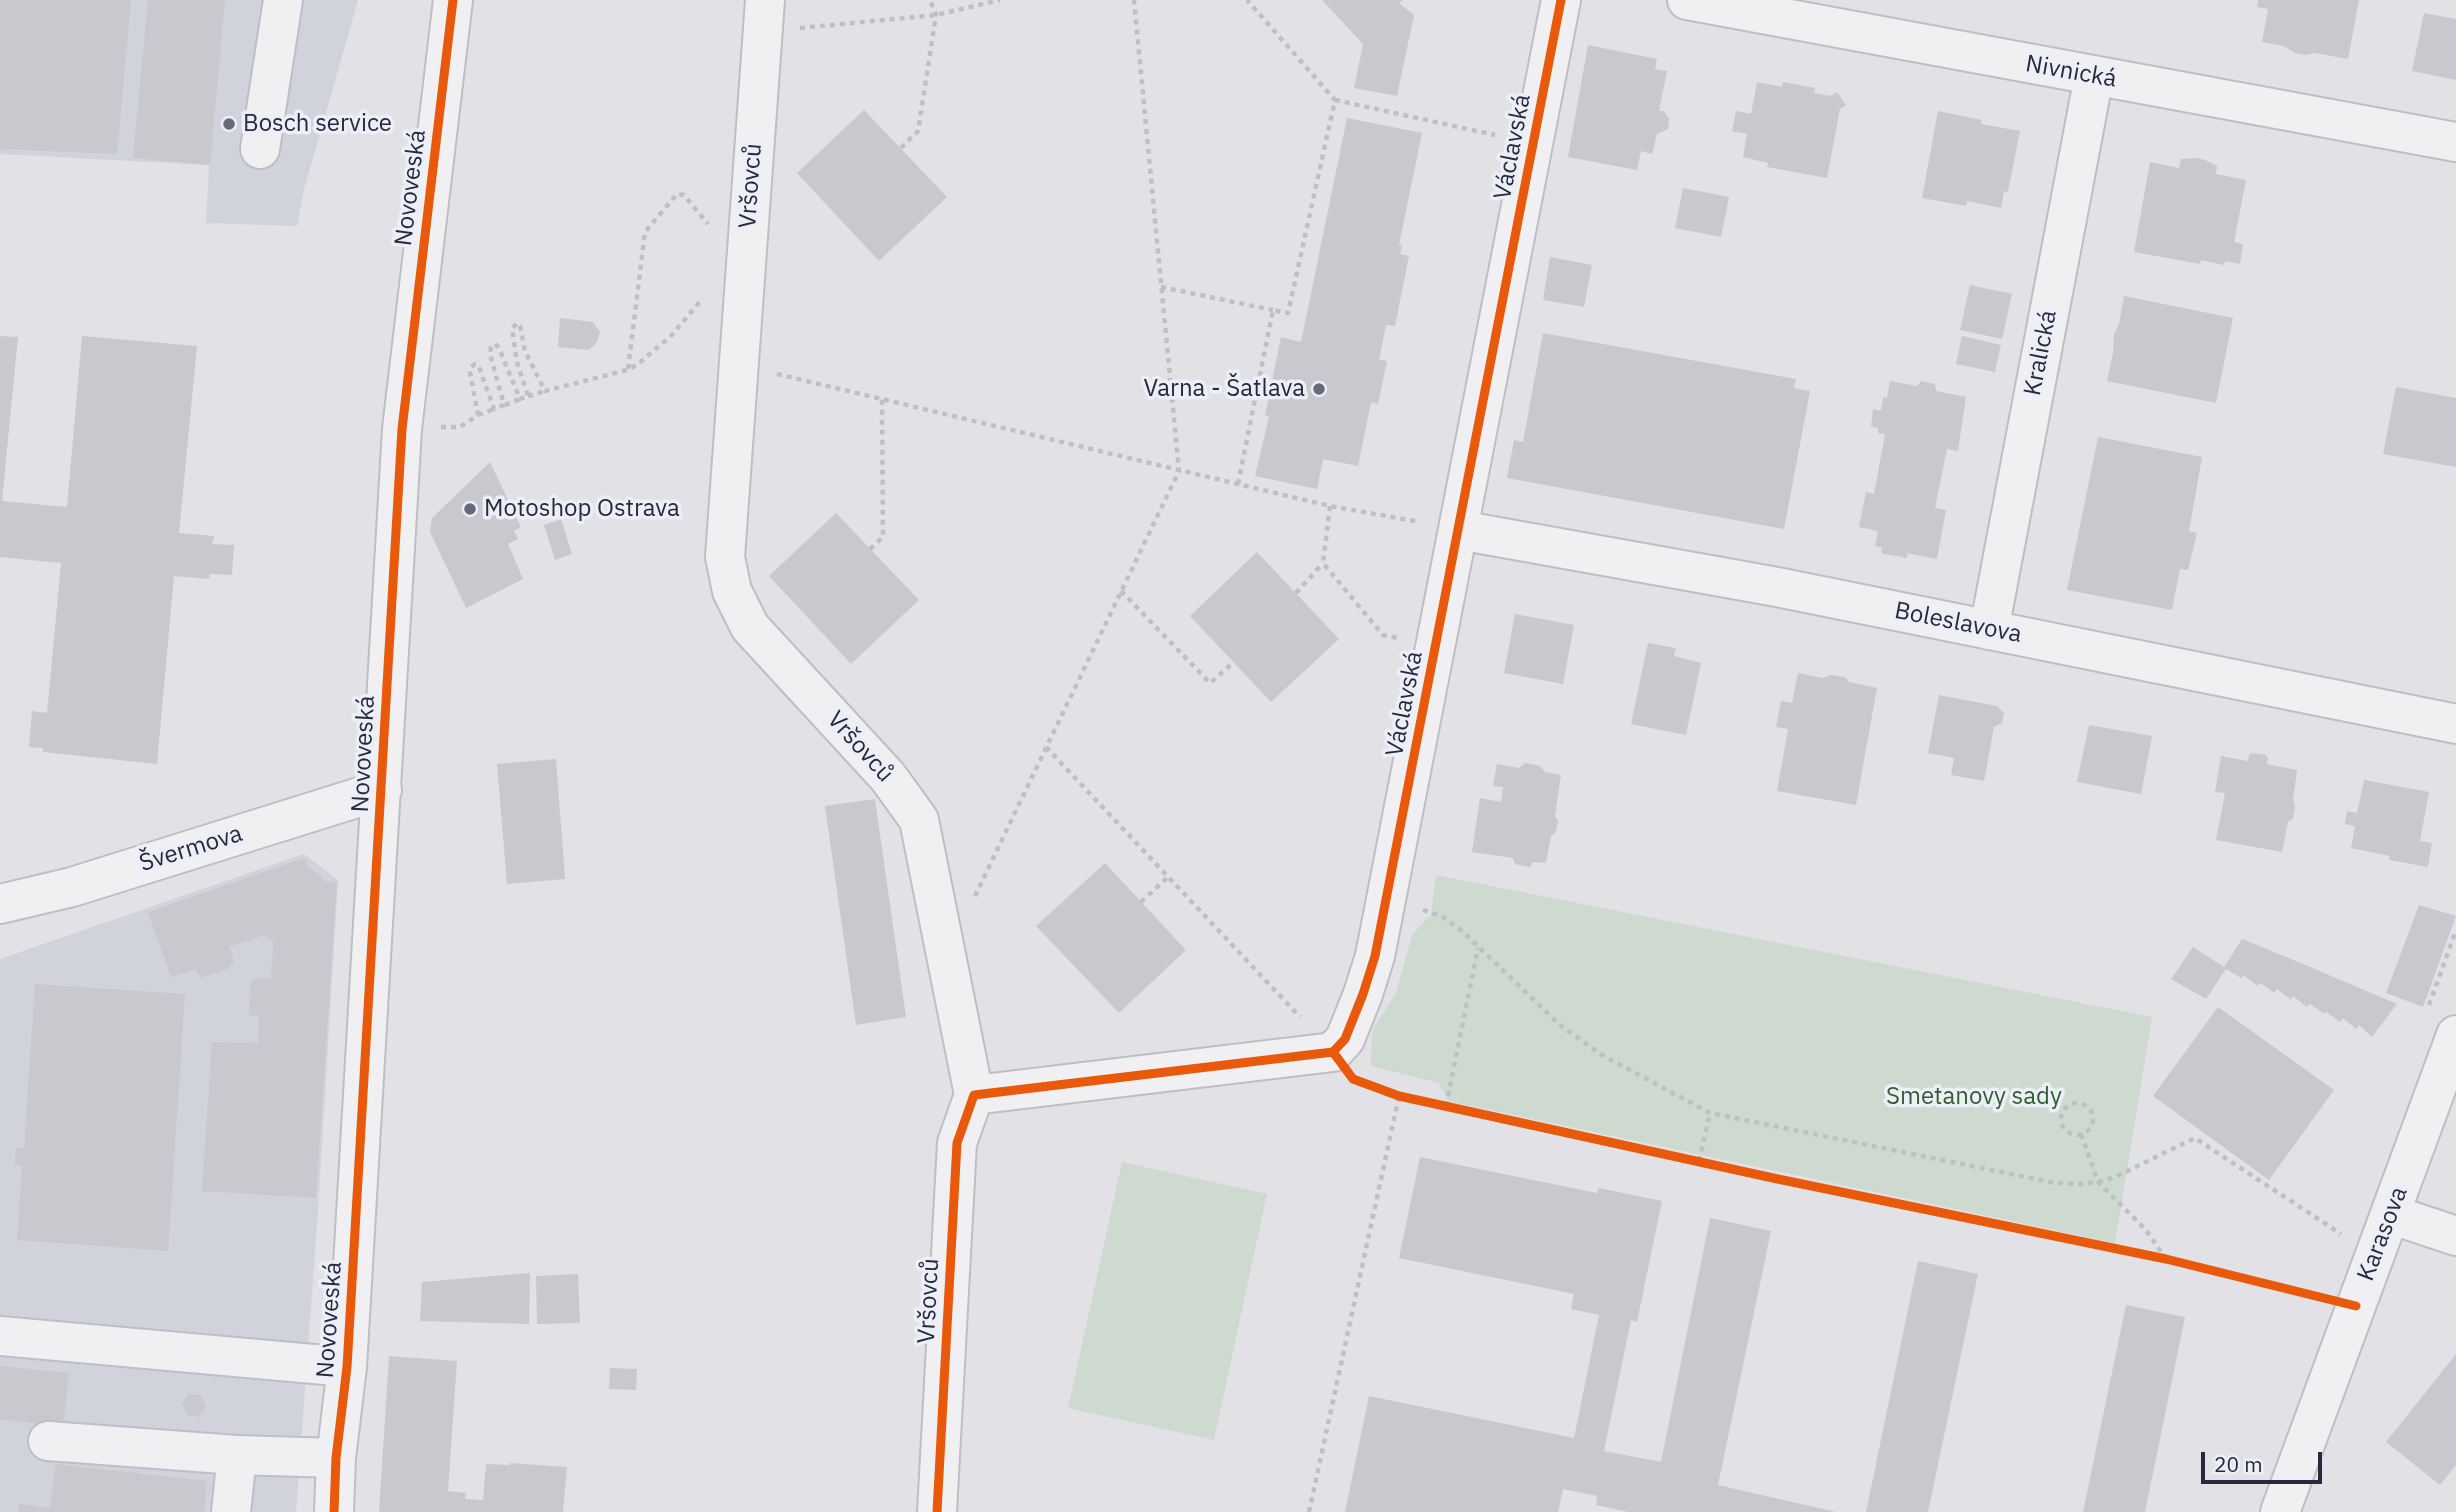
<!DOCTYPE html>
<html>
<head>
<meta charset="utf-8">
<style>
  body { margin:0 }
  #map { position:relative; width:2456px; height:1512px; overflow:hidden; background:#e1e1e6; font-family:"IBM Plex Sans",sans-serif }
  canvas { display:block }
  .scale { position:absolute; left:2201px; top:1452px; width:121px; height:32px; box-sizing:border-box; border:4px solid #252a41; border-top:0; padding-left:9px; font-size:21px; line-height:24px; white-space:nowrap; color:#252a41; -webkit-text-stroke:5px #edeff6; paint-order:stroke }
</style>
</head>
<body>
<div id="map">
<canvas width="2456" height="1512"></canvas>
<div class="scale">20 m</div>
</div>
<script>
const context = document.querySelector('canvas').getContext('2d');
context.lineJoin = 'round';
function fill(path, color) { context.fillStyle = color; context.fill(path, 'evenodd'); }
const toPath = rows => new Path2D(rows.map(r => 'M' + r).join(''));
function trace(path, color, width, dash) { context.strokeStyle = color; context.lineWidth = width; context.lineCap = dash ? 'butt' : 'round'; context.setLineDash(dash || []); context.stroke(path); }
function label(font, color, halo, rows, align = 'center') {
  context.font = font + ' "IBM Plex Sans",sans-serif'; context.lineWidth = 7; context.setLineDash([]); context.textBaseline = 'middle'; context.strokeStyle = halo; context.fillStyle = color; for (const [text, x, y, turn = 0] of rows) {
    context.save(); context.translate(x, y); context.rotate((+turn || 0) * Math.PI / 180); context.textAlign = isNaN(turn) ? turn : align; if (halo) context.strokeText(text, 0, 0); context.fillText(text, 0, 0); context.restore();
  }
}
fill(toPath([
  [0,0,358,0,304,189,297,226,206,223,209,165,0,154],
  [304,854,338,880,318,1210,296,1512,0,1512,0,959]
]), '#d0d2dc');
fill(toPath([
  [1436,875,2152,1017,2115,1243,1448,1101,1439,1083,1371,1066,1372,1030,1396,993,1412,935,1431,914],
  [1122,1162,1267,1194,1214,1440,1068,1408]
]), '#cedad0');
fill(toPath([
  [0,0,131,0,117,154,0,149],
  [148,0,225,0,210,165,133,158],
  [1322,0,1403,0,1399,3,1414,15,1397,96,1354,88,1363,44],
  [2258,0,2359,0,2348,59,2315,53,2306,55,2295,53,2284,46,2262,42,2268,9,2257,7],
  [2424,13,2456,19,2456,80,2412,71],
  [1588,45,1657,59,1655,69,1667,71,1659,111,1664,111,1669,119,1668,129,1657,134,1652,154,1641,151,1637,170,1568,157],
  [1757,82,1782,87,1783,82,1815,88,1814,93,1830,96,1837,92,1846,105,1840,109,1827,178,1767,167,1768,163,1743,157,1747,134,1732,131,1736,111,1751,114],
  [864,110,947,197,879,261,797,173],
  [1938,111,1982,120,1981,124,2020,131,2008,192,2004,191,2001,208,1967,201,1966,206,1922,198],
  [1347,118,1422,133,1399,245,1402,245,1400,254,1409,256,1395,326,1386,325,1379,360,1387,361,1378,404,1371,402,1358,466,1323,459,1317,489,1255,476,1269,417,1265,415,1281,337,1301,342],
  [2196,158,2205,160,2217,166,2216,174,2246,180,2234,242,2243,244,2240,264,2225,261,2224,265,2201,260,2200,264,2134,252,2150,162,2179,168,2181,159],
  [1683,188,1729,197,1721,237,1675,228],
  [1550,257,1592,265,1584,307,1543,300],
  [1970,285,2012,294,2002,339,1960,330],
  [2124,296,2233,318,2216,403,2107,381,2113,353,2114,334,2119,324],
  [560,318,593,322,600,332,597,342,589,350,558,347],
  [1543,333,1796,379,1794,388,1810,391,1784,529,1507,478,1514,440,1523,442],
  [0,336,18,337,2,501,67,507,82,336,197,346,179,533,214,536,212,544,234,545,232,575,210,574,209,579,174,576,157,764,43,752,43,748,29,747,32,711,47,713,61,563,0,557],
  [1962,336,2001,345,1995,372,1956,364],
  [1890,381,1917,386,1921,381,1935,384,1936,391,1966,397,1958,451,1947,449,1935,508,1946,510,1937,559,1906,553,1908,556,1904,559,1903,557,1883,554,1881,551,1883,548,1875,546,1878,531,1859,527,1866,492,1874,494,1885,434,1878,433,1878,428,1871,427,1873,409,1881,411,1883,397,1887,398],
  [2396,387,2456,398,2456,467,2383,454],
  [2098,437,2202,457,2189,531,2197,533,2188,570,2180,569,2172,610,2067,590],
  [490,462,521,527,514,531,518,539,508,544,523,579,466,608,430,532,432,518],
  [836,513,919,600,851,664,769,576],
  [561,519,572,554,555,560,544,525],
  [1257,552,1339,639,1271,702,1190,616],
  [1515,614,1574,625,1563,684,1504,673],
  [1648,643,1676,648,1674,656,1701,663,1686,735,1631,724],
  [1798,673,1823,678,1831,675,1845,677,1849,682,1877,688,1856,805,1777,791,1788,729,1776,727,1781,701,1792,703],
  [1939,695,1997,706,2004,713,2002,723,1994,727,1984,781,1951,775,1954,758,1928,753],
  [2089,725,2152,736,2141,794,2077,782],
  [2252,753,2266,755,2268,758,2267,764,2297,770,2293,800,2295,805,2293,819,2288,822,2282,852,2216,840,2225,793,2215,792,2221,756,2248,761,2249,755],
  [556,759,565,879,507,884,497,764],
  [1525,763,1540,766,1545,772,1561,775,1555,816,1558,821,1556,832,1551,836,1546,863,1533,862,1530,867,1515,864,1513,858,1472,852,1480,798,1501,802,1503,787,1493,786,1497,764,1519,768],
  [2364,780,2429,792,2420,841,2432,843,2428,867,2389,860,2390,856,2351,848,2355,826,2345,824,2347,811,2357,813],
  [875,799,906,1017,856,1025,825,806],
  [304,858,308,868,318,873,324,881,337,883,316,1198,202,1191,212,1042,258,1043,259,1016,249,1015,250,984,255,978,271,979,273,942,264,935,229,947,234,961,229,968,200,978,196,969,171,977,148,912],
  [1105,863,1186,950,1119,1013,1036,926],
  [2419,905,2456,916,2423,1007,2386,993],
  [2242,939,2296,961,2397,1004,2372,1037,2359,1025,2356,1029,2343,1018,2340,1022,2326,1012,2324,1014,2310,1004,2307,1007,2293,996,2291,1000,2277,989,2274,993,2262,984,2260,983,2258,986,2243,975,2241,978,2226,969,2206,999,2171,979,2193,947,2224,967],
  [35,984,185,994,168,1251,17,1240,22,1166,15,1165,16,1148,24,1149],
  [2218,1007,2334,1090,2269,1180,2153,1096],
  [1420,1157,1597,1193,1599,1188,1662,1201,1637,1322,1631,1320,1604,1451,1661,1462,1710,1218,1771,1231,1718,1485,1836,1512,1628,1512,1596,1505,1597,1496,1563,1489,1558,1512,1345,1512,1369,1396,1574,1438,1599,1315,1571,1309,1574,1294,1399,1258],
  [1918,1261,1978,1274,1928,1512,1866,1512],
  [530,1273,529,1324,420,1321,422,1282],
  [578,1274,580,1323,537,1324,536,1276],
  [2126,1305,2185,1317,2145,1512,2083,1512],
  [2456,1354,2456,1465,2440,1485,2386,1442],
  [389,1356,457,1361,448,1491,466,1493,465,1499,483,1500,486,1464,510,1465,510,1463,567,1467,563,1512,379,1512],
  [0,1366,69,1373,63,1427,0,1419],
  [610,1368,637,1369,636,1390,609,1389],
  [189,1394,201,1395,206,1407,199,1417,187,1415,182,1404],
  [56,1464,207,1481,204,1512,18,1512,19,1504,50,1508]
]), '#c8c8ce');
const minor = toPath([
  [765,0,725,557,732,591,750,627,888,777,919,820,974,1095,957,1143,937,1512],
  [1687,0,2456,142],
  [260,149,283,0],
  [1459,530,1777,587,2456,724],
  [1989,630,2094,76],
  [0,904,72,887,382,790],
  [974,1095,1333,1052,1345,1039,1363,994,1375,956,1561,0],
  [2390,1214,2456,1236],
  [0,1336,347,1367],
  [48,1441,237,1455,336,1458],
  [231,1512,237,1455],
  [334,1512,336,1458,347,1367,402,429,453,0],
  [2280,1512,2456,1035]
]);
trace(minor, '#bebec4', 42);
trace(toPath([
  [800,28,936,15,1000,0],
  [1335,100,1495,135],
  [901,148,918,131,936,15,930,0],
  [1161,287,1273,310],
  [628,369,645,232,677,194,684,195,708,224],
  [777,374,1330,506,1420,522],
  [528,396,545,391],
  [505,405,520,399],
  [478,415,494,409],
  [441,427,460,427,478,415,470,372,471,367,475,364,479,367,494,409,504,405,490,354,491,347,495,344,499,348,520,399,528,396,517,362,512,329,517,323,520,326,525,351,545,391,627,370,637,365,671,336,702,299],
  [1238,484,1273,310,1288,313,1335,100,1247,0],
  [1330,506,1323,563,1383,635,1398,638],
  [870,549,883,537,882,399],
  [1121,591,1210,683,1234,662],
  [1296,593,1323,563],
  [1046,747,1300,1017],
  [975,896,1179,471,1134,0],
  [1141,902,1168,877],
  [1423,910,1443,917,1461,930,1561,1026,1602,1055,1710,1113,2055,1183,2081,1184,2098,1182,2115,1177,2195,1138,2341,1234],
  [2429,1005,2456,930],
  '2061 1119a16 16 0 1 1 32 0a16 16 0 1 1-32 0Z',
  [1446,1106,1478,948],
  [2081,1134,2098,1182,2146,1230,2166,1259],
  [1699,1161,1710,1113],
  [1309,1512,1399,1096]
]), '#bfc0c6', 4.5, [5, 5]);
trace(minor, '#f0f0f3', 38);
trace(toPath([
  [1333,1052,1353,1079,1399,1096,1773,1178,2166,1259,2356,1306],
  [334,1512,336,1458,347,1367,402,429,453,0],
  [937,1512,957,1143,974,1095,1333,1052,1345,1039,1363,994,1375,956,1561,0]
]), '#e8590c', 9);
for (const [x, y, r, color] of [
  [229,124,7,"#676a7b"],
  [1319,389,7,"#676a7b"],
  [470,509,7,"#676a7b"]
]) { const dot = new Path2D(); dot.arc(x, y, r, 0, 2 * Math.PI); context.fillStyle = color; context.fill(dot); trace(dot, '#edeff6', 2.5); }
label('24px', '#252a41', '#edeff6', [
  ["Nivnická",2071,72,10],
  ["Václavská",1513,147,-79],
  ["Vršovců",751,186,-86],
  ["Novoveská",411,188,-83],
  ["Kralická",2041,353,-79],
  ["Boleslavova",1958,623,11],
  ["Václavská",1405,704,-79],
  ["Vršovců",860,747,48],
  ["Novoveská",364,754,-87],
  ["Švermova",191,849,-17],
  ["Karasova",2383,1234,-69],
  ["Vršovců",929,1301,-87],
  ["Novoveská",330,1320,-86]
]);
label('24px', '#252a41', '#edeff6', [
  ["Bosch service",243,124],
  ["Varna - Šatlava",1305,389,"right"],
  ["Motoshop Ostrava",484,509]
], 'left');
label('24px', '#315e32', '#edeff6', [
  ["Smetanovy sady",1974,1097]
]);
</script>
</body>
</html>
